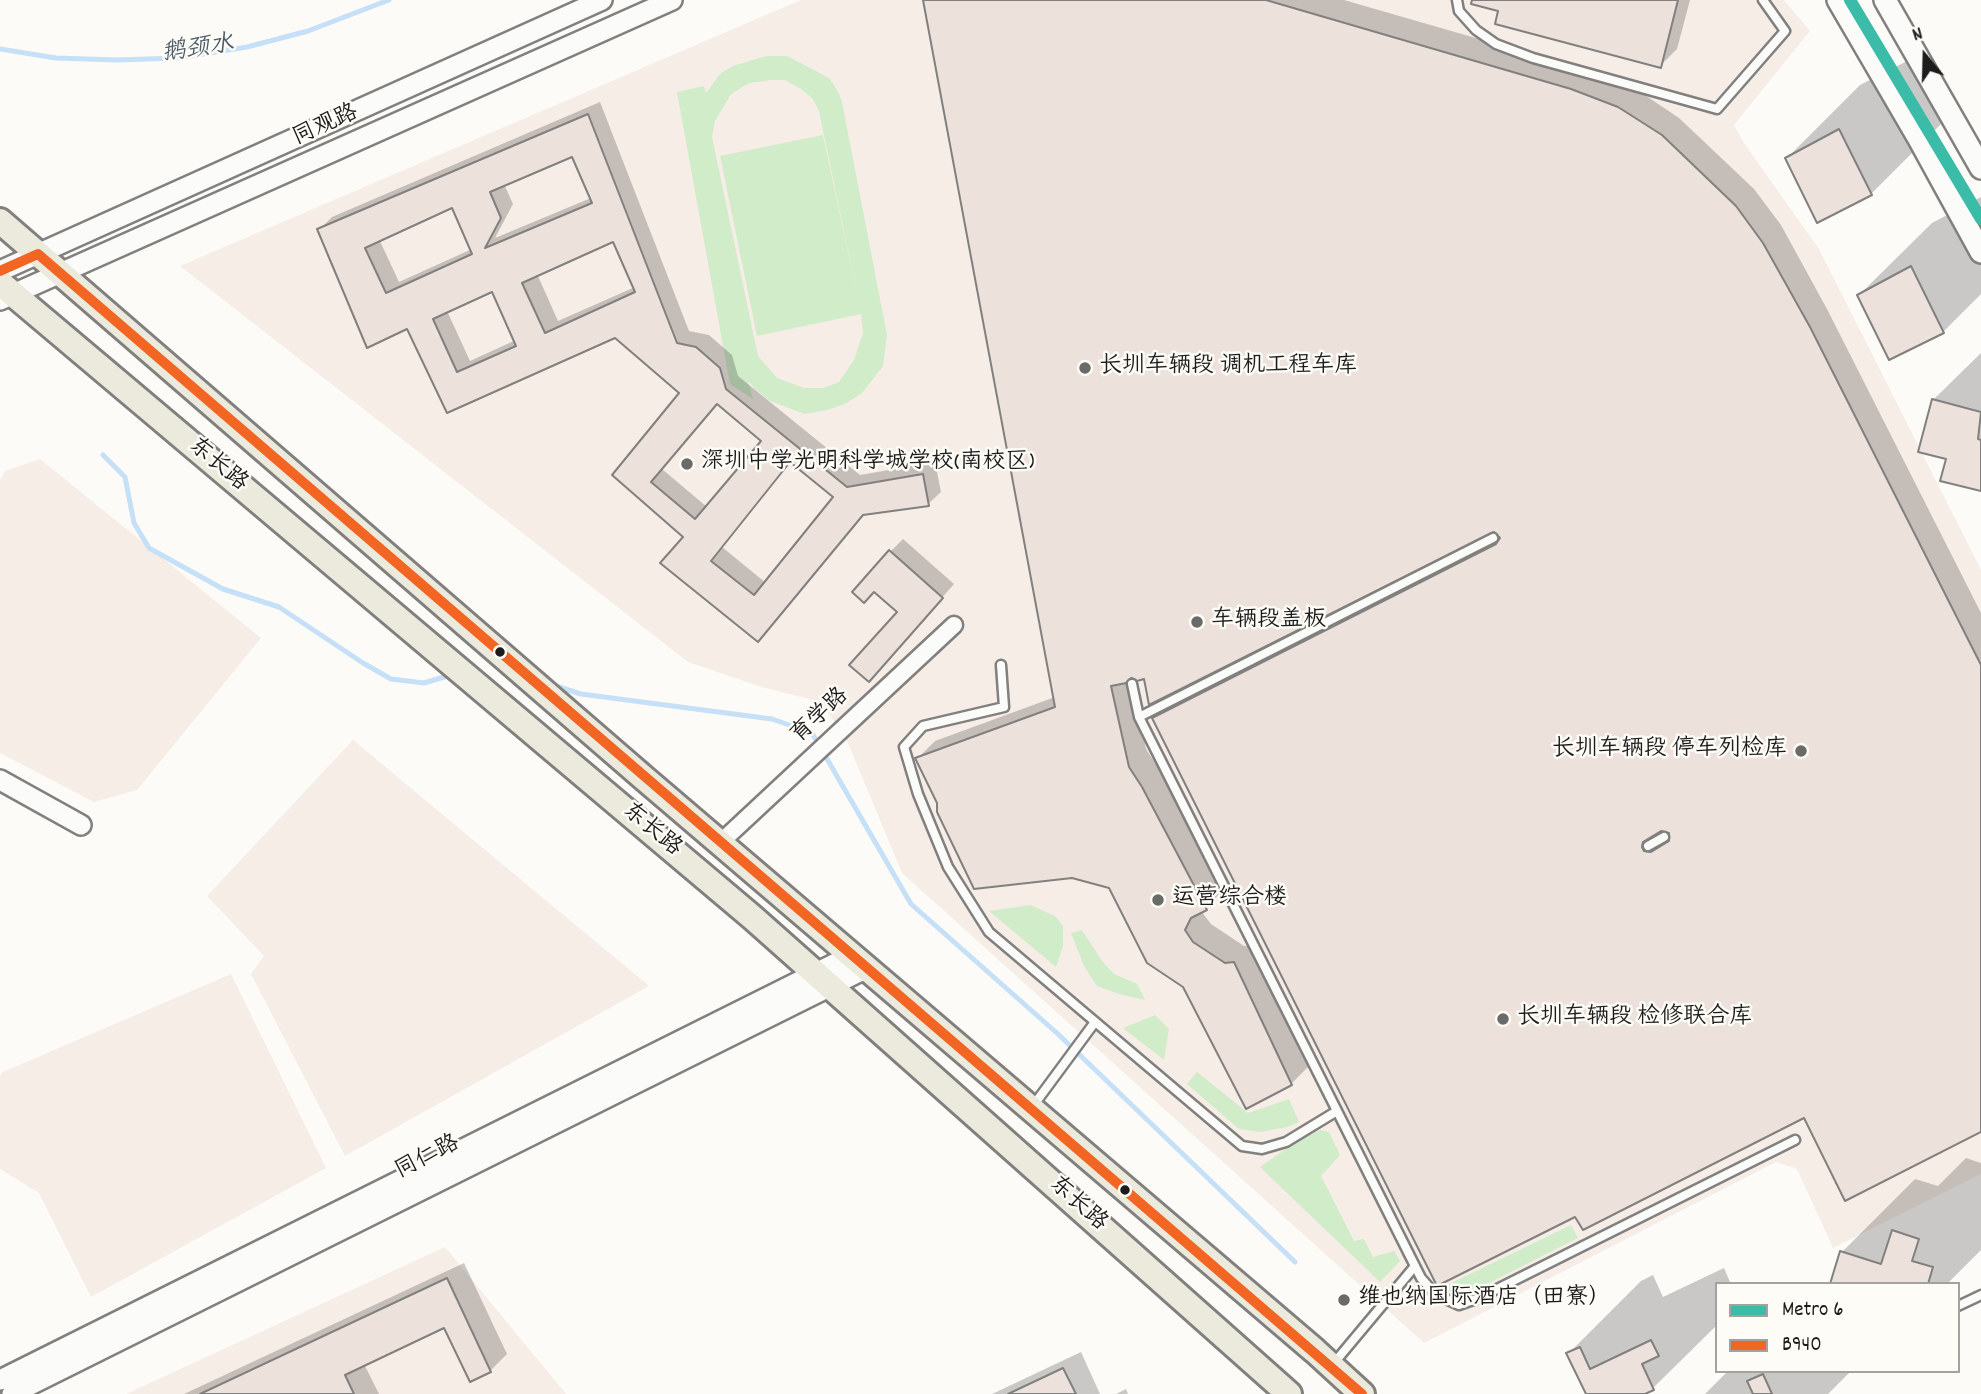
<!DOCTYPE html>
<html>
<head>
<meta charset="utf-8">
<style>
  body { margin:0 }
  #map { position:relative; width:1981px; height:1394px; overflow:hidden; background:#fcfbf8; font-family:Dekko,sans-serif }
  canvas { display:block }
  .legend { position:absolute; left:1715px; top:1282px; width:245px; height:91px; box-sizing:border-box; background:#fdfcf7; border:2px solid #a3a29f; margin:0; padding:9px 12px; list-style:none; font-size:21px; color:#1c1c1c }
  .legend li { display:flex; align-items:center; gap:14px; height:35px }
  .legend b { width:35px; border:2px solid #a3a29f }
  .north { position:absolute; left:1890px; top:21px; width:70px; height:70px; -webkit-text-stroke:5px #fdfcf7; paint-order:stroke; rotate:341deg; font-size:19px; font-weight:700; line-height:28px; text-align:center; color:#1c1c1c }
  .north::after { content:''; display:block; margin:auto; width:24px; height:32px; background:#1c1c1c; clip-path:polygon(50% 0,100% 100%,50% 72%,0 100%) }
</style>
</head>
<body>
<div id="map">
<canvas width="1981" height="1394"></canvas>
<ul class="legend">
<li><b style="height:9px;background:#3abca8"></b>Metro 6</li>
<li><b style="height:9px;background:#f26522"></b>B940</li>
</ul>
<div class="north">N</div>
</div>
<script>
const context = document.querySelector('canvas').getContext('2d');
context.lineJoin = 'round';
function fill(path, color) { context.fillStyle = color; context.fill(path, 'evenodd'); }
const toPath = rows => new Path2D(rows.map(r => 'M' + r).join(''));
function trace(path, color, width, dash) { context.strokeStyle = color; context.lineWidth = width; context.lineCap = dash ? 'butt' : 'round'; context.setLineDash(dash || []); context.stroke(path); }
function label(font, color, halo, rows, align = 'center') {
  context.font = font + ' Dekko,"LXGW WenKai TC",sans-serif'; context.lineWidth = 5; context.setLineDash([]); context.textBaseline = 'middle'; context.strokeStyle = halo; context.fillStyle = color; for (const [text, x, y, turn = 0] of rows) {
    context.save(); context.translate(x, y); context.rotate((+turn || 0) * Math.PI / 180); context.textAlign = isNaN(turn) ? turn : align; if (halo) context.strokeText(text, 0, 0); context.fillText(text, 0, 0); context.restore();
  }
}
fill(toPath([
  [801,0,1784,0,1810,31,1734,125,1744,143,1819,249,1981,570,1981,1174,1833,1248,1797,1169,1776,1162,1424,1343,902,873,848,743,821,702,762,687,688,662,180,266],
  [40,459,261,638,137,790,94,802,0,753,0,480,5,471],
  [353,740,649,986,345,1156,251,974,264,956,207,896],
  [231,974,326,1168,91,1297,39,1193,0,1169,0,1076,3,1072],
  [445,1247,566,1394,126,1394]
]), '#f7ede7');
fill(toPath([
  [766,56,787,56,816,71,830,79,838,92,842,102,887,335,883,366,862,393,845,404,827,410,805,414,770,401,755,389,748,381,753,399,730,384,677,92,704,86,706,93,721,73,733,66],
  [771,80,785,80,801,89,813,99,819,111,861,313,823,135,720,156,757,336,861,314,863,333,854,360,839,382,823,388,804,388,777,378,758,356,712,137,715,121,731,94,749,83],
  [1030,905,1055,916,1063,926,1063,946,1056,967,989,911],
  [1082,930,1102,961,1114,974,1137,984,1145,1000,1119,994,1097,986,1084,966,1071,933],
  [1155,1015,1169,1029,1164,1060,1123,1028],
  [1197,1072,1248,1113,1289,1099,1299,1122,1287,1127,1260,1132,1239,1129,1187,1084],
  [1320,1130,1329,1132,1340,1155,1321,1176,1354,1241,1364,1239,1373,1257,1394,1251,1400,1261,1380,1282,1260,1167,1297,1141],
  [1571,1225,1578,1238,1489,1283,1467,1293,1452,1294,1441,1288]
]), '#d0ecc8');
fill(toPath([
  [924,0,1344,0,1590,71,1636,89,1679,118,1754,189,1781,225,1827,309,1981,613,1981,1130,1804,1116,1576,1214,1154,718,1172,701,1500,535,1498,531,1490,530,1145,677,1130,675,1146,749,1159,769,1223,891,1201,911,1211,924,1244,946,1252,945,1309,1066,1291,1084,1247,1106,1185,986,1110,887,939,803,917,759,935,741,1055,697],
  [1665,828,1672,836,1658,832],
  [1473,0,1690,0,1677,49,1660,66],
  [1913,58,1944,121,1871,194,1787,158,1860,85],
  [600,102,689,331,709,335,732,355,738,376,860,475,935,462,941,492,928,504,865,513,758,640,686,536,614,475,682,393,615,336,448,411,408,327,319,230,332,217],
  [573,155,591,198,495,238,513,204,504,184],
  [453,206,472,249,399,282,379,239],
  [613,239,635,287,558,321,537,274],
  [493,290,516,340,470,361,447,311],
  [718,403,763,441,707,507,662,469],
  [791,461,835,496,766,583,722,547],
  [1981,197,1981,294,1943,332,1859,295,1932,223],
  [1981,353,1981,489,1948,458,1933,400],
  [903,539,954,584,881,667,899,612,891,551],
  [1966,1158,1981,1163,1981,1250,1947,1284,1836,1284,1842,1252,1915,1179,1938,1186],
  [464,1263,507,1354,490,1371,445,1326,364,1364,379,1394,184,1394],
  [1724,1268,1730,1282,1717,1284,1717,1325,1653,1388,1641,1394,1588,1394,1568,1354,1641,1281,1653,1275,1663,1297],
  [1081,1352,1100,1394,992,1394],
  [1728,1371,1851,1371,1828,1394,1705,1394],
  [1126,1389,1128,1394,1116,1394]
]), '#0003');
trace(toPath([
  [0,49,56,58,117,60,178,58,247,47,308,31,389,0],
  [103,455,125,477,134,523,149,548,223,589,279,607,363,663,391,679,424,683,451,675],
  [550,684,581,694,772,719,812,733,911,904,1058,1034,1295,1262]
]), '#c5e0f7', 5);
const building = toPath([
  [923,0,1266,0,1571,89,1618,107,1662,135,1736,206,1763,243,1810,327,1981,665,1981,1132,1845,1201,1804,1118,1583,1230,1575,1217,1437,1286,1152,718,1496,544,1500,538,1494,532,1149,705,1144,679,1137,681,1131,678,1126,683,1111,686,1129,767,1142,787,1207,910,1191,918,1185,930,1193,942,1225,963,1234,962,1292,1085,1246,1109,1183,987,1147,963,1109,888,1072,878,974,889,937,812,937,803,915,758,1055,707,923,0],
  [1661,831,1669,833,1669,841,1651,852,1644,851,1642,847,1643,842,1661,831],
  [1472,0,1678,0,1661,68,1495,24,1498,11,1471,4,1472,0],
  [588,114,677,343,696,347,720,368,726,389,847,487,923,474,929,506,863,515,758,642,660,563,683,537,612,475,679,393,615,338,447,413,407,329,367,348,317,229,588,114],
  [572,157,592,203,485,248,501,218,490,192,572,157],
  [452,208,472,254,386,293,365,248,452,208],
  [613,242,635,292,545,333,522,283,613,242],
  [492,292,516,346,457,372,433,319,492,292],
  [717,404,761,441,695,519,651,482,717,404],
  [790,462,833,497,754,595,711,561,790,462],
  [1839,129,1872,195,1817,223,1785,158,1839,129],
  [1911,266,1944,333,1889,360,1857,295,1911,266],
  [1932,399,1981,412,1978,439,1981,440,1981,491,1940,481,1946,459,1918,452,1932,399],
  [889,550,943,598,869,682,849,665,897,612,874,592,864,603,852,592,889,550],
  [1892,1230,1919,1239,1912,1261,1933,1267,1928,1284,1830,1284,1840,1251,1881,1264,1892,1230],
  [447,1278,491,1372,470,1382,444,1328,345,1375,354,1394,200,1394,447,1278],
  [1651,1340,1659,1356,1642,1364,1654,1390,1645,1394,1586,1394,1566,1353,1580,1347,1590,1369,1651,1340],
  [1063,1368,1076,1394,1008,1394,1063,1368],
  [1763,1374,1772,1394,1753,1394,1747,1381,1763,1374]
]);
fill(building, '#ede1dc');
trace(building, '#81807f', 2);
const service = toPath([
  [1457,0,1459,11,1476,30,1496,44,1533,58,1717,109,1785,31,1763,0],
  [1493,538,1139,717,1421,1278,1435,1294,1459,1305,1479,1298,1795,1140],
  [1001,665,1004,707,923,726,904,747,918,794,948,867,989,932,1242,1146,1262,1149,1286,1142,1337,1111],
  [1132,684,1139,717],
  [1648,846,1664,837],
  [1033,1106,1095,1022],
  [1958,1306,1981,1295],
  [1334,1363,1415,1266]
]);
const minor = toPath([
  [720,843,954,625]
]);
const tertiary = toPath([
  [0,271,602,0],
  [0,300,672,0],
  [0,780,81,825],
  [0,1380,852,955],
  [12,1394,867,968]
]);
const secondary = toPath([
  [1838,0,1919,139,1981,252],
  [1885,0,1981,168]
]);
const primary = toPath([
  [0,221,645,779,1315,1351,1362,1394],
  [0,283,752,917,1289,1394]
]);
trace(service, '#81807f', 13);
trace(minor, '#81807f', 21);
trace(tertiary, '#81807f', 24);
trace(secondary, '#81807f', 26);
trace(primary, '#81807f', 30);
trace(service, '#fbfbf9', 8);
trace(minor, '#fbfbf9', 16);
trace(tertiary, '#fbfbf9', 19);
trace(secondary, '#fbfbf9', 21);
trace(primary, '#eceadd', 24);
trace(toPath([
  [0,271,38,254,1362,1394]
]), '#f26522', 10);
trace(toPath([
  [1850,0,1981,219]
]), '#3abca8', 12);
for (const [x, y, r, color] of [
  [1085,368,7,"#6a6a69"],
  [687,464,7,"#6a6a69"],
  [1197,622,7,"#6a6a69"],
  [500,652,6,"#1c1c1c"],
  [1801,751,7,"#6a6a69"],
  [1158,900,7,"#6a6a69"],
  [1503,1019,7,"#6a6a69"],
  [1125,1190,6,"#1c1c1c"],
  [1344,1300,7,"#6a6a69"]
]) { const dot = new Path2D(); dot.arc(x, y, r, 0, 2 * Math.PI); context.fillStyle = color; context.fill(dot); trace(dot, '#fdfcf7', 2.5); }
label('23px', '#1c1c1c', '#fdfcf7', [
  ["同观路",326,127,-24],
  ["东长路",217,466,40],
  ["育学路",821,717,-43],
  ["东长路",651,831,40],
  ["同仁路",428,1159,-27],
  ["东长路",1077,1205,42]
]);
label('23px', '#1c1c1c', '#fdfcf7', [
  ["长圳车辆段 调机工程车库",1099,368],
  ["深圳中学光明科学城学校(南校区)",701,464],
  ["车辆段盖板",1211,622],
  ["长圳车辆段 停车列检库",1787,751,"right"],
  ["运营综合楼",1172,900],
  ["长圳车辆段 检修联合库",1517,1019],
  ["维也纳国际酒店（田寮）",1358,1300]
], 'left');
label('italic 24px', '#4f5d69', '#fdfcf7', [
  ["鹅颈水",198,51,-8]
]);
</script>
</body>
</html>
